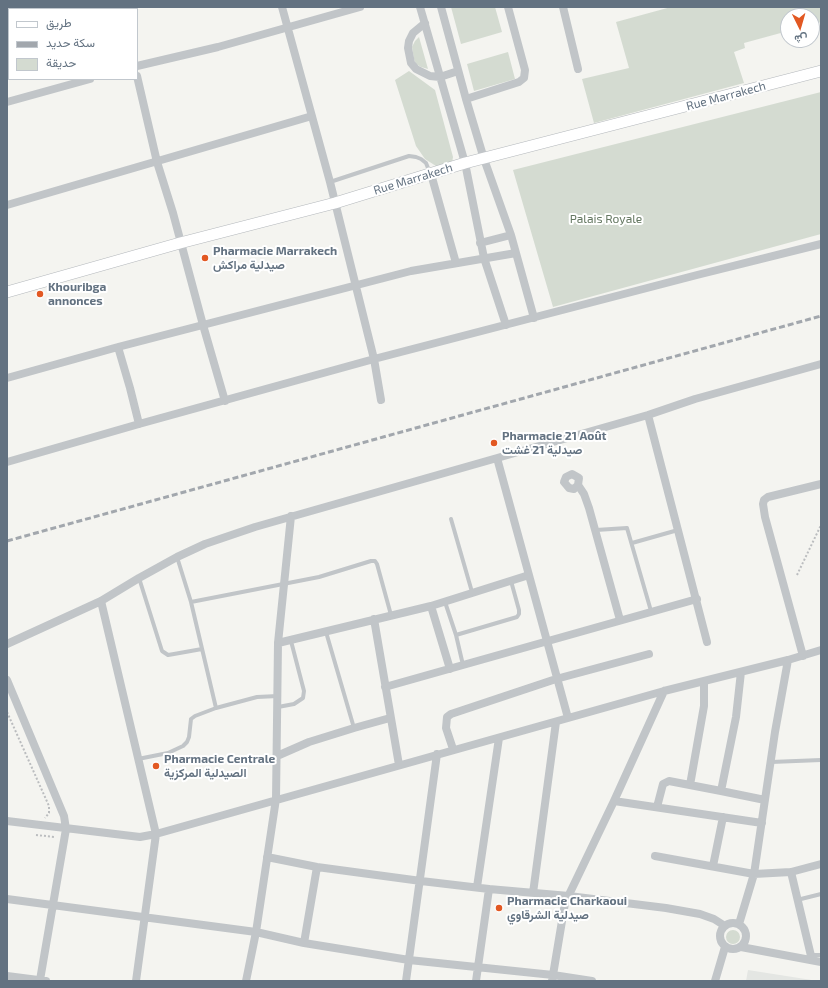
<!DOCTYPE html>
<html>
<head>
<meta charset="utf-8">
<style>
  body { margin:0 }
  #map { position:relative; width:828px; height:988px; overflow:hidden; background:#f4f4f0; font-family:"Exo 2",Vazirmatn,sans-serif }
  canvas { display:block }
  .frame { position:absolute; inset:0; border:8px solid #637281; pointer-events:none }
  .legend { position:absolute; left:8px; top:8px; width:130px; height:72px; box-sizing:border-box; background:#fff; border:1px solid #c1c7cd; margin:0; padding:5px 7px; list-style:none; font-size:12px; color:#637281 }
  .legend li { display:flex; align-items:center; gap:8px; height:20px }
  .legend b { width:20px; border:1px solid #c1c7cd }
  .north { position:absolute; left:780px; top:8px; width:40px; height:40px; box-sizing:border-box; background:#fff; border:1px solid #c1c7cd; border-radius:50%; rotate:175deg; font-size:11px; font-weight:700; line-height:16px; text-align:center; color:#637281 }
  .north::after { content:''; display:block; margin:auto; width:14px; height:18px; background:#e25822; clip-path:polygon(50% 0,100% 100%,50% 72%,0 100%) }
</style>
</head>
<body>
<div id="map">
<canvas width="828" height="988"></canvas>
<div class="frame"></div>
<ul class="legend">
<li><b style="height:5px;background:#fff"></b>طريق</li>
<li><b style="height:5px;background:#a2a7ad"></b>سكة حديد</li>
<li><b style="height:11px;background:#d4dbd1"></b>حديقة</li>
</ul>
<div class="north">ش</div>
</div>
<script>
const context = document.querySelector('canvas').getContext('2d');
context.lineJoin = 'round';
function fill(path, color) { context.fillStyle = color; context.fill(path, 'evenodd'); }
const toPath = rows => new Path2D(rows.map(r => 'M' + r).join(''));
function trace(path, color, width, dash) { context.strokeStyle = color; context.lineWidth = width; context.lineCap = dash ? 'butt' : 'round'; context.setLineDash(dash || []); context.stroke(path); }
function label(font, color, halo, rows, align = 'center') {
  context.font = font + ' "Exo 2",Vazirmatn,sans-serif'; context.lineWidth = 4; context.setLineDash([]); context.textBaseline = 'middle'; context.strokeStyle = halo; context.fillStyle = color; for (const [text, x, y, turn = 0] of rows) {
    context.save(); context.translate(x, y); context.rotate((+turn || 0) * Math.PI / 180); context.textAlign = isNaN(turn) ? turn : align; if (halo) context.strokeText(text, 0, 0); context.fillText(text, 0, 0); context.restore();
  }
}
fill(toPath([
  [748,970,818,981,746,981]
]), '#e4e6e3');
fill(toPath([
  [451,7,495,7,502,32,461,44],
  [671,7,821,7,821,22,812,25,812,16,788,16,788,31,744,43,745,48,734,52,744,83,594,123,582,79,629,68,616,22],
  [419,37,428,69,421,67,416,64,414,59,412,47,415,41],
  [508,52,515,79,474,91,467,64],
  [409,71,435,90,453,157,452,163,446,166,436,166,425,159,416,146,395,80],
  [821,92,821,234,553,307,513,170],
  '726 937a7 7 0 1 1 14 0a7 7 0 1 1-14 0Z'
]), '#d4dbd1');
const secondary = toPath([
  [7,292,180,243,335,203,465,163,821,71]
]);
trace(secondary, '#b4b8bc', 12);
trace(toPath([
  [797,575,821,525],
  [7,712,49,806,49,813,45,818],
  [36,835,55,837]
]), '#bbbdbf', 2, [2, 2]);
trace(toPath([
  [330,182,409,156,416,157,421,159,426,163,430,173],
  [451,519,472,592],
  [596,530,627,528,651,611],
  [632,543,678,530],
  [177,557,191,602,216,708],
  [139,578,162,651,168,655,174,654,202,649],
  [191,602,319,577,371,561,375,561,377,564,391,615],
  [445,602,456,635,463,665],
  [326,632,354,728],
  [456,635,517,617,519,614,519,610,511,581],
  [278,707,294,704,303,698,304,691,291,641],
  [138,759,168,753,183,746,187,742,189,737,191,719,195,716,216,708,257,697,278,696],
  [771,762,821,760],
  [797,900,821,894],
  [811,955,821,955]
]), '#c1c5c8', 4);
trace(toPath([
  [119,7,119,9],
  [282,7,330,182,374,359,381,400],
  [420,7,465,163,484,258,506,325],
  [441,7,466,99,484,159,511,235,534,318],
  [563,7,578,69],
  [91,9,98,7],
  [425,23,413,33,409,41,408,48,411,63,416,69,430,76,440,77,458,71],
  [7,32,9,31],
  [137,66,218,47,360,7],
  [137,76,157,162,173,213,203,325,225,401],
  [466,99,519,82,524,78,525,70,508,7],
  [7,102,90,79],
  [431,174,456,263],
  [7,205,312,116],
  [480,243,511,235],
  [118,347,130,388,139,424],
  [7,378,118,347,411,271,516,253],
  [648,415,707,642],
  [497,458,568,718],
  [7,462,139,424,374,359,697,275,821,244],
  [578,485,574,489,569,488,564,482,566,477,572,474,579,478,578,485,584,494,589,508,620,620],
  [431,606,450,669],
  [374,619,399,765],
  [278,643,431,606,529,575],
  [7,644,101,601,139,578,177,557,205,544,255,527,648,415,695,399,821,364],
  [803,656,765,517,763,504,764,500,768,497,821,484],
  [7,680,64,816,66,829,40,980],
  [385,687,697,599],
  [453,749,446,728,447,717,451,714,556,679,649,654],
  [277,756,309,742,354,728,390,718],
  [690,785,704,706,704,681],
  [721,791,736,717,741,672],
  [614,801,762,823],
  [657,807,663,784,669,781,721,791,765,800],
  [7,821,140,837,156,834,101,601],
  [655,856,754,874,791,872,821,864],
  [267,857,317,867,421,881,489,889,569,896,666,908,700,914,714,919,725,926],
  [713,866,723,817],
  [791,872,812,960],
  [477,887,499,738],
  [533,893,556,722],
  [7,899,256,932,304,943,409,960,553,975,592,981],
  '720 936a13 13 0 1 1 26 0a13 13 0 1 1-26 0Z',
  [739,924,754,874,775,732,788,660],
  [304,943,317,867],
  [741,947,821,962],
  [7,976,46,981],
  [136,981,156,834,664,691,788,660,821,650],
  [246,981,256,932,276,799,278,643,291,516],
  [406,981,437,754],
  [476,981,489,889],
  [552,981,565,903,614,801,664,691],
  [715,981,725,947]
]), '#c1c5c8', 8);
trace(secondary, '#fff', 11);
trace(toPath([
  [7,541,821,316]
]), '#a2a7ad', 3, [6, 3]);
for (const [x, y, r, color] of [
  [205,258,4,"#e25822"],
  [40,294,4,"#e25822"],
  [494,443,4,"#e25822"],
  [156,766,4,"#e25822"],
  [499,908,4,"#e25822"]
]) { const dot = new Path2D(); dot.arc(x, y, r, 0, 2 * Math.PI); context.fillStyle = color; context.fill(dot); trace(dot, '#fff', 1.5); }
label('12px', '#637281', '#fff', [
  ["Rue Marrakech",726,96,-15],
  ["Rue Marrakech",413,179,-17]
]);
label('12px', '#657862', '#fff', [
  ["Palais Royale",606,219]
]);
label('bold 12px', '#637281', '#fff', [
  ["Pharmacie Marrakech",213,251],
  ["صيدلية مراكش",213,265],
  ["Khouribga",48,287],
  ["annonces",48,301],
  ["Pharmacie 21 Août",502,436],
  ["صيدلية 21 غشت",502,450],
  ["Pharmacie Centrale",164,759],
  ["الصيدلية المركزية",164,773],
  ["Pharmacie Charkaoui",507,901],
  ["صيدلية الشرقاوي",507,915]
], 'left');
</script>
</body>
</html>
